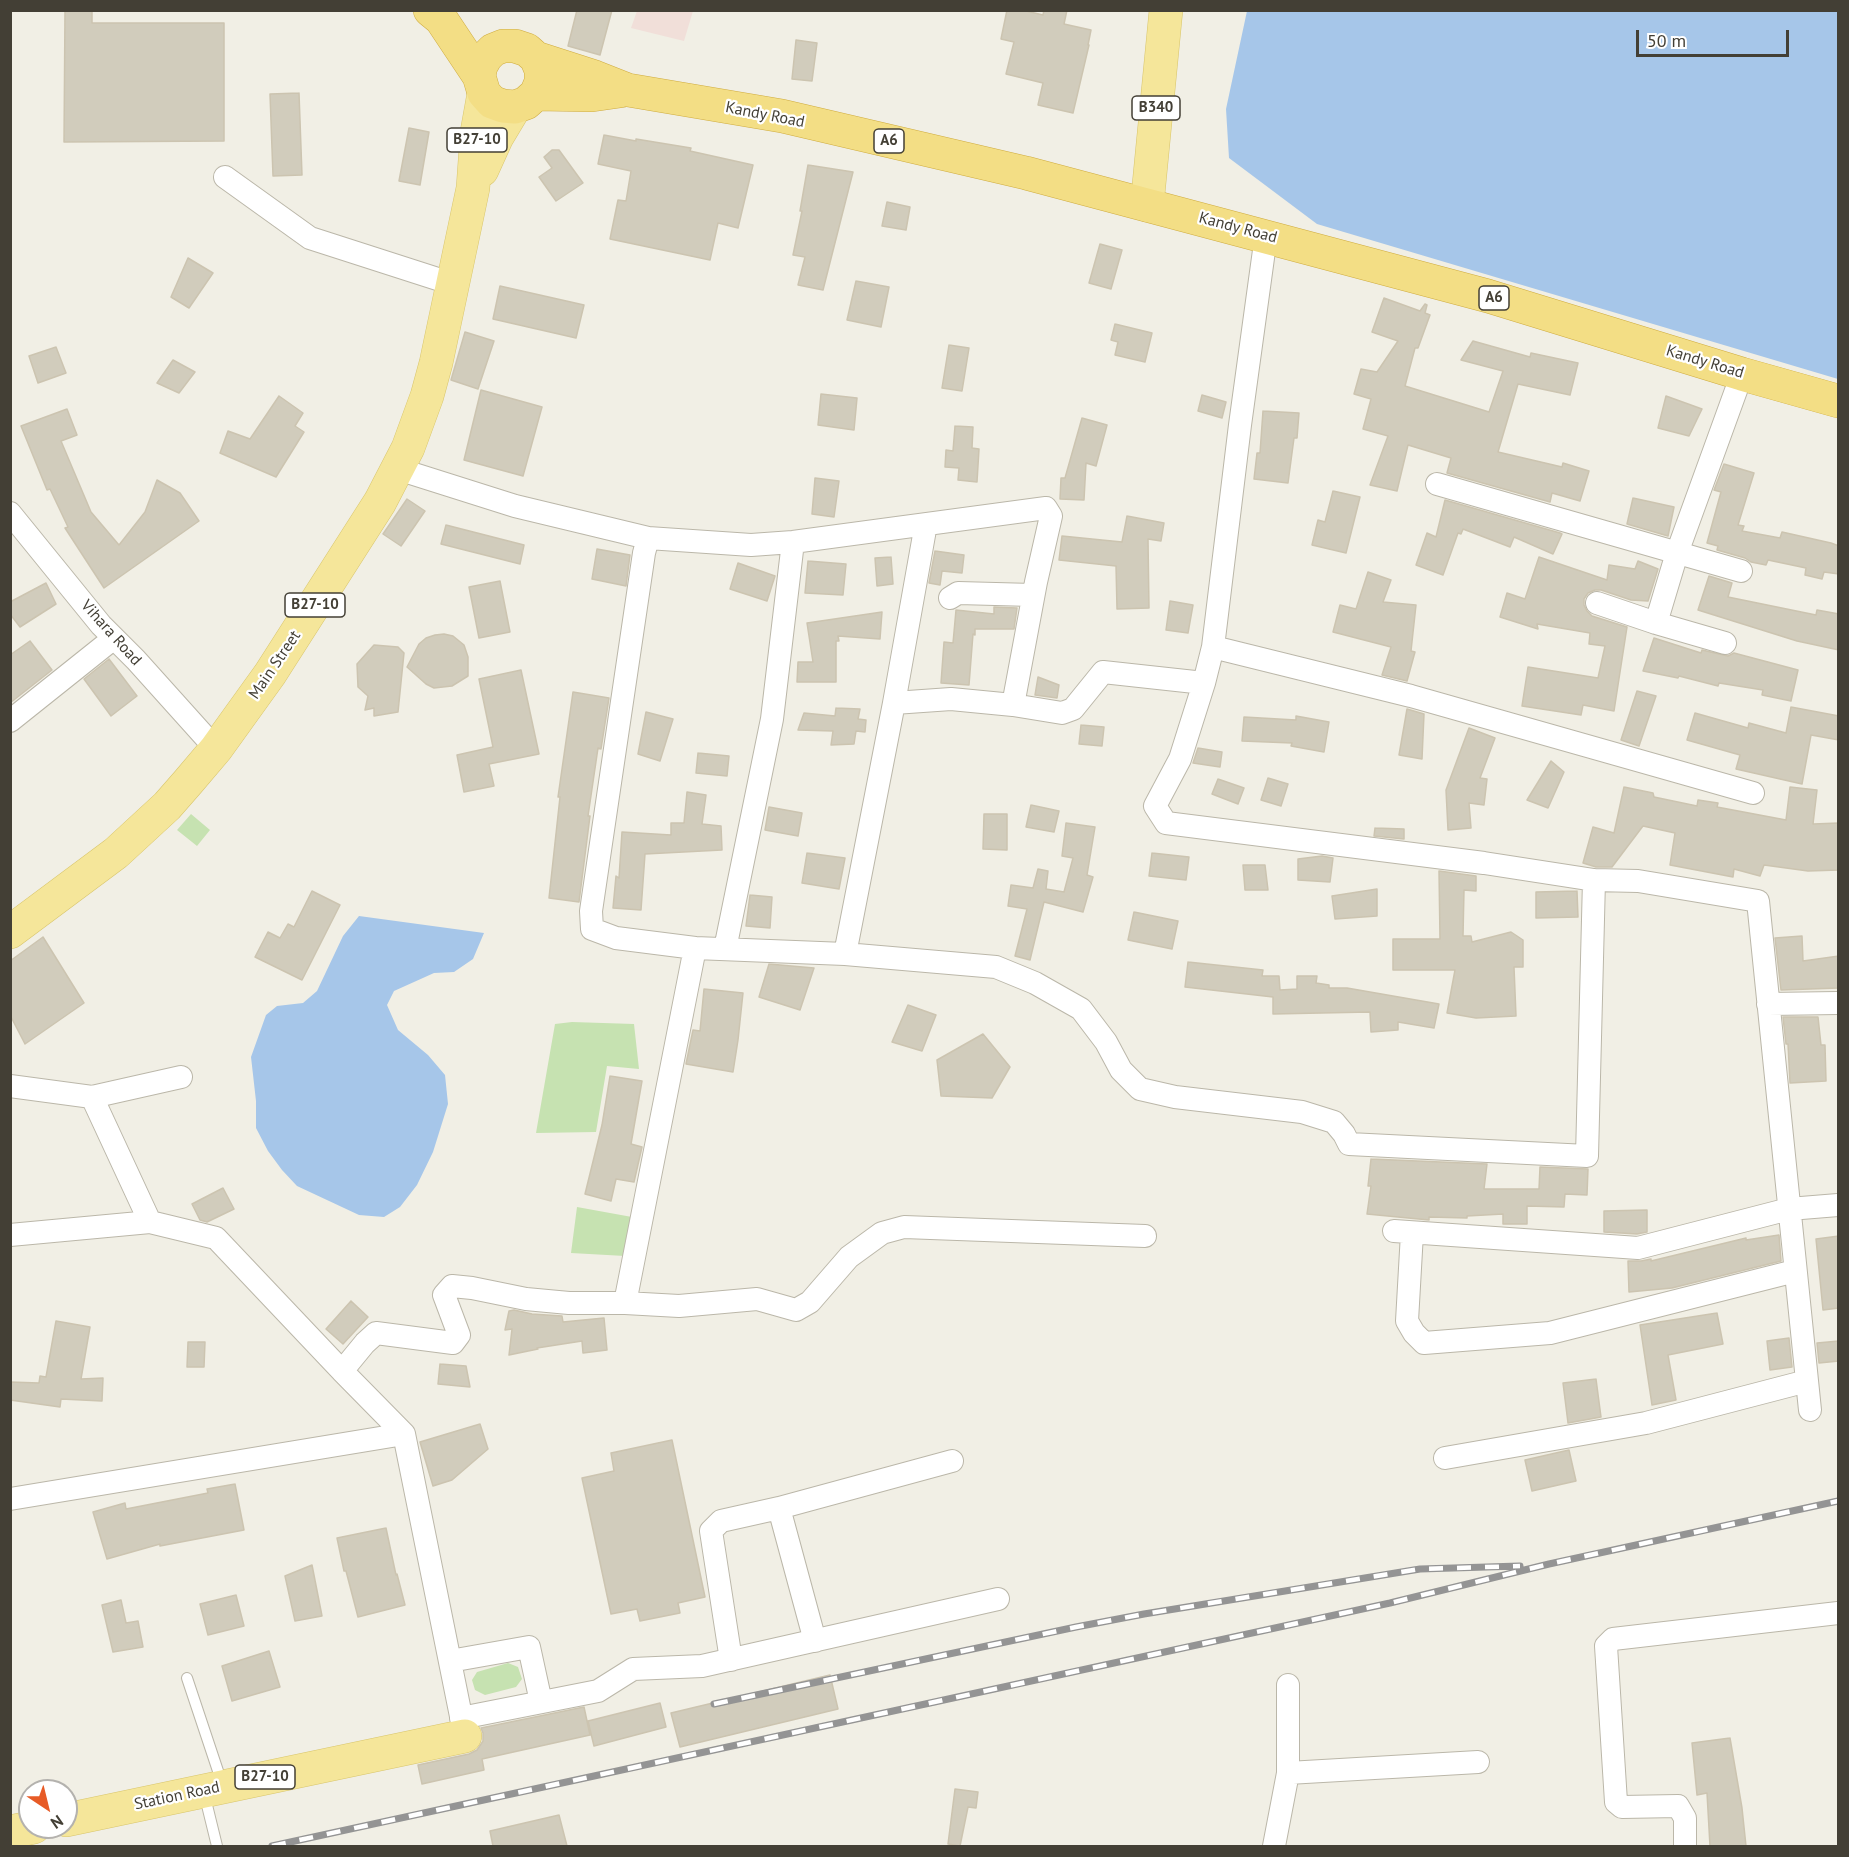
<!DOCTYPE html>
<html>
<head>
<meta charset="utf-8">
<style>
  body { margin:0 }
  #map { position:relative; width:1849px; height:1857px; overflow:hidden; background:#f1efe5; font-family:"PT Sans",sans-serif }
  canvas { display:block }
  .frame { position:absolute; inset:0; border:12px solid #433f35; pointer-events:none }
  .north { position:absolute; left:18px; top:1779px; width:60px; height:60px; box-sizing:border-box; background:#fff; border:2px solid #b4b2ae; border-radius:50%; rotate:145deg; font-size:16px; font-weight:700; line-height:24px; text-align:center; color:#433f35 }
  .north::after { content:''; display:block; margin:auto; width:21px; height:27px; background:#e75b26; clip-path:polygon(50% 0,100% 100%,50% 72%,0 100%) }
  .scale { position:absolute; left:1636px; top:30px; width:153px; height:27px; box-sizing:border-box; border:3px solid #433f35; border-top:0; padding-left:8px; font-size:18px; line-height:21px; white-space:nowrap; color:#433f35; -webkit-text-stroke:4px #fff; paint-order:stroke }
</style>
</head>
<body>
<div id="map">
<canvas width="1849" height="1857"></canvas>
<div class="frame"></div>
<div class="north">N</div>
<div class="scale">50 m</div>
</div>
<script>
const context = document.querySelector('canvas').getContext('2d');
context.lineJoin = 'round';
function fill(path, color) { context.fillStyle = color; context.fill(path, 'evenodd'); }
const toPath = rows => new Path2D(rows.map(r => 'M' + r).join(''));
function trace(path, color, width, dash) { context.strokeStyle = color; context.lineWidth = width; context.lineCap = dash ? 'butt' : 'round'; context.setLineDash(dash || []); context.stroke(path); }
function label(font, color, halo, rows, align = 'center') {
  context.font = font + ' "PT Sans",sans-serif'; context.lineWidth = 4.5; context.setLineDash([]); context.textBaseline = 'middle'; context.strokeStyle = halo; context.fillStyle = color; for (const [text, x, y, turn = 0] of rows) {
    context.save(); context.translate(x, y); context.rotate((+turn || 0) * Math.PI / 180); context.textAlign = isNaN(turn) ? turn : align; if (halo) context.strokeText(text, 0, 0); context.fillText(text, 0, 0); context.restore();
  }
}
fill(toPath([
  [637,11,637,10,693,11,684,41,631,28]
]), '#f1dfd9');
fill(toPath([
  [191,814,210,830,197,846,177,830],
  [572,1022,634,1024,639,1069,607,1066,596,1132,536,1133,555,1024],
  [577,1207,632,1217,625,1256,571,1253],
  [508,1663,518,1667,522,1679,516,1687,485,1695,475,1690,472,1680,477,1672]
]), '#c6e2b1');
fill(toPath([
  [1247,11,1838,11,1838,379,1317,224,1229,158,1226,109],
  [359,916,484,933,473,959,454,972,434,973,394,991,387,1005,398,1030,428,1055,445,1075,448,1104,433,1152,417,1185,400,1207,384,1217,359,1215,297,1186,282,1170,268,1151,256,1128,256,1101,251,1057,266,1015,277,1006,303,1003,317,991,343,936]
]), '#a6c6e9');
const building = toPath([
  [65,10,92,10,92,23,224,23,224,141,64,142,65,10],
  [577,10,612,10,600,55,568,46,577,10],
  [1007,10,1022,10,1043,15,1044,10,1067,10,1064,24,1091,30,1088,45,1089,45,1073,113,1038,105,1043,83,1006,74,1014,42,1001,39,1007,10],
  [796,40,817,43,812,81,792,79,796,40],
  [299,93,302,175,273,176,270,94,299,93],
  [409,128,429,132,420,185,399,181,409,128],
  [604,135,636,141,636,139,691,148,690,151,753,165,738,228,718,223,710,260,610,239,618,200,626,201,631,171,598,164,604,135],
  [552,150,559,150,583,183,556,201,539,177,552,168,544,157,552,150],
  [808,165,853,172,823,290,798,285,805,257,793,255,802,211,800,211,808,165],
  [887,202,910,207,906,230,882,226,887,202],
  [1100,244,1122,250,1111,289,1089,283,1100,244],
  [188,258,213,273,189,308,171,297,188,258],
  [856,281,889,287,881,327,847,320,856,281],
  [500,286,584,305,576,338,493,319,500,286],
  [1384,298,1420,311,1425,304,1427,305,1425,313,1430,315,1418,348,1415,348,1405,386,1489,412,1503,371,1461,360,1473,341,1530,357,1531,353,1578,363,1570,395,1518,384,1498,452,1562,467,1563,463,1589,471,1580,501,1552,493,1550,502,1447,473,1451,458,1408,445,1397,491,1370,485,1388,436,1363,429,1371,399,1354,394,1361,369,1377,372,1398,341,1372,332,1384,298],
  [1115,324,1152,333,1145,362,1115,355,1118,342,1111,340,1115,324],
  [465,332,494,341,478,389,451,380,465,332],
  [949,345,969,348,962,391,942,388,949,345],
  [56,347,66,373,38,383,29,356,56,347],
  [173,360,195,372,179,393,157,383,173,360],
  [481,390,542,407,523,476,464,460,481,390],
  [821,394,857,398,854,430,818,425,821,394],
  [1202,395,1226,402,1222,418,1198,411,1202,395],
  [279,396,303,413,295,426,304,432,276,477,220,453,228,431,250,439,279,396],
  [1666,396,1702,409,1689,436,1658,428,1666,396],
  [67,409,77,435,61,441,91,512,119,545,145,512,157,480,180,493,199,521,104,588,65,528,68,527,50,489,47,490,21,426,67,409],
  [1263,411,1299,413,1297,438,1294,438,1288,483,1254,479,1257,453,1260,453,1263,411],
  [1082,418,1107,425,1096,466,1086,463,1084,500,1060,499,1061,478,1065,478,1082,418],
  [955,426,973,427,972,448,979,449,977,482,958,480,959,468,945,467,946,450,953,451,955,426],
  [1724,464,1754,473,1738,525,1744,526,1742,531,1780,538,1782,532,1831,543,1839,546,1839,574,1824,572,1822,579,1805,575,1806,568,1768,560,1766,565,1751,562,1745,558,1717,550,1718,546,1707,543,1721,492,1714,490,1724,464],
  [815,478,839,481,834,517,812,514,815,478],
  [1333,491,1360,497,1346,553,1312,545,1318,520,1325,522,1333,491],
  [1633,498,1674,507,1668,536,1627,524,1633,498],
  [407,499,425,511,401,546,383,534,407,499],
  [1445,500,1560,533,1562,534,1553,554,1514,537,1510,547,1463,529,1461,534,1458,533,1443,575,1416,565,1427,533,1436,537,1445,500],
  [1127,516,1164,523,1161,541,1148,539,1149,608,1117,609,1116,566,1059,560,1062,536,1122,542,1127,516],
  [446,525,524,545,520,564,441,544,446,525],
  [597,549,630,555,626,586,592,579,597,549],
  [935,551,964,555,962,573,942,571,940,585,929,583,935,551],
  [891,557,893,584,877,586,875,558,891,557],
  [1539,557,1607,580,1609,565,1635,569,1638,561,1658,569,1648,601,1631,600,1601,590,1595,590,1588,593,1584,599,1584,605,1587,611,1592,616,1627,627,1614,711,1583,705,1581,715,1522,706,1528,667,1598,678,1605,646,1589,644,1590,633,1537,624,1538,629,1500,617,1507,593,1525,599,1539,557],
  [808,561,846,564,843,595,805,593,808,561],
  [738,563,775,576,767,601,730,589,738,563],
  [1368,572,1391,580,1383,602,1416,605,1411,651,1415,652,1407,681,1382,675,1391,647,1333,632,1340,605,1356,609,1368,572],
  [1709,576,1732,583,1728,597,1816,615,1817,610,1839,614,1839,650,1797,641,1698,610,1709,576],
  [500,581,510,632,479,638,469,587,500,581],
  [46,583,56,604,20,627,10,614,10,602,46,583],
  [1170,601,1193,605,1188,633,1166,630,1170,601],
  [994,607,1017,608,1014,629,975,629,975,635,973,634,969,685,941,683,944,642,953,643,956,610,994,614,994,607],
  [882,612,880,639,838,636,839,641,836,641,836,682,797,682,798,662,813,662,807,623,882,612],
  [444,634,453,636,464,645,468,657,468,676,452,686,434,688,426,684,407,667,419,644,426,638,435,635,444,634],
  [1654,638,1701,653,1702,650,1728,656,1734,653,1798,670,1791,701,1762,695,1763,690,1719,683,1718,686,1679,676,1678,678,1643,671,1654,638],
  [30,641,52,670,10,703,10,655,30,641],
  [374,645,398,647,404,653,398,712,374,716,374,708,365,710,368,696,358,687,357,664,374,645],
  [109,659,137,696,111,716,84,679,109,659],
  [521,670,539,754,489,764,494,786,464,792,457,755,493,747,479,679,521,670],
  [1038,677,1059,685,1057,698,1035,695,1038,677],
  [1637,691,1656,696,1639,746,1621,740,1637,691],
  [573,692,609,698,601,749,598,748,588,816,590,816,579,902,549,898,560,797,558,797,573,692],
  [1791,707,1839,716,1839,740,1811,735,1802,784,1736,769,1740,755,1687,740,1695,713,1748,728,1749,723,1786,733,1791,707],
  [836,708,860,709,858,719,866,720,865,732,856,731,854,744,831,745,833,731,798,730,804,713,835,716,836,708],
  [1407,709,1424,714,1422,759,1399,755,1407,709],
  [646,712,673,719,660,761,638,754,646,712],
  [1296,716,1329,722,1324,752,1291,746,1292,743,1242,741,1244,717,1296,720,1296,716],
  [1081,725,1104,727,1102,746,1079,744,1081,725],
  [1469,728,1495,738,1480,778,1487,779,1484,805,1469,803,1471,828,1448,830,1446,790,1469,728],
  [1198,748,1222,752,1220,767,1193,763,1198,748],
  [698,753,729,756,727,776,696,773,698,753],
  [1551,761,1564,772,1548,808,1527,800,1551,761],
  [1268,778,1288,784,1281,806,1261,800,1268,778],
  [1218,779,1244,788,1238,804,1212,794,1218,779],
  [1624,787,1653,793,1654,797,1697,806,1698,800,1718,803,1717,807,1786,820,1790,787,1817,790,1813,824,1839,823,1839,870,1808,871,1764,865,1760,876,1734,869,1733,877,1670,865,1675,833,1643,826,1612,867,1596,867,1583,863,1593,827,1614,833,1624,787],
  [687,792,706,795,702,824,721,826,722,850,645,854,641,910,613,908,616,876,619,878,622,832,671,835,671,823,684,823,687,792],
  [1031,805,1059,811,1054,832,1026,827,1031,805],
  [769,807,802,813,798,836,765,830,769,807],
  [984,814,1007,814,1007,850,983,849,984,814],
  [1066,823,1095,827,1087,875,1093,877,1083,912,1044,902,1030,960,1015,956,1027,909,1008,906,1011,885,1033,888,1038,869,1048,871,1046,889,1064,892,1073,858,1062,856,1066,823],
  [1375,828,1404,829,1404,839,1374,836,1375,828],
  [807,853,845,858,839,889,802,883,807,853],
  [1152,853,1189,857,1186,880,1149,876,1152,853],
  [1322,856,1333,858,1330,882,1298,880,1298,859,1322,856],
  [1243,865,1265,865,1268,890,1245,890,1243,865],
  [1439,871,1476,876,1476,891,1464,890,1463,936,1471,936,1472,942,1511,932,1523,940,1523,967,1514,967,1516,1016,1476,1018,1447,1013,1455,970,1393,970,1393,939,1440,939,1439,871],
  [1377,889,1377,916,1335,919,1332,896,1377,889],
  [312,891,340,905,302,980,255,957,268,932,280,938,288,924,294,927,312,891],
  [1577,891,1578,917,1536,918,1536,892,1577,891],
  [750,895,772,897,770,928,746,926,750,895],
  [1134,912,1178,921,1172,949,1128,940,1134,912],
  [1802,936,1803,961,1839,956,1839,988,1781,990,1775,938,1802,936],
  [43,937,84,1003,25,1044,10,1015,10,961,43,937],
  [1188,962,1263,970,1262,976,1279,976,1280,990,1297,989,1297,976,1317,976,1316,983,1329,985,1329,988,1347,988,1439,1004,1434,1028,1398,1022,1398,1030,1371,1032,1370,1012,1273,1014,1273,997,1185,987,1188,962],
  [769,964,814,968,800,1010,759,997,769,964],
  [704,989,743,993,738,1040,733,1072,686,1064,693,1030,700,1031,704,989],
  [908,1005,936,1015,922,1051,892,1042,908,1005],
  [1783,1017,1818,1017,1821,1045,1825,1045,1826,1081,1790,1083,1788,1044,1786,1044,1783,1017],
  [983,1034,1010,1067,992,1098,941,1096,937,1060,983,1034],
  [610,1076,642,1081,631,1144,642,1147,634,1182,616,1179,611,1201,585,1194,602,1125,610,1076],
  [1371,1159,1487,1164,1484,1189,1539,1189,1540,1167,1588,1169,1587,1195,1565,1194,1564,1207,1527,1206,1527,1224,1503,1224,1503,1214,1467,1216,1467,1218,1429,1217,1429,1220,1367,1214,1371,1186,1368,1186,1371,1159],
  [223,1188,234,1209,207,1222,200,1220,192,1204,223,1188],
  [1647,1210,1647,1232,1637,1234,1604,1232,1604,1211,1647,1210],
  [1779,1235,1781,1261,1672,1288,1629,1292,1628,1261,1641,1261,1651,1259,1651,1261,1746,1238,1746,1240,1779,1235],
  [1839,1236,1839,1308,1823,1310,1816,1239,1839,1236],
  [351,1301,368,1317,343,1344,326,1329,351,1301],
  [514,1310,532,1314,562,1316,563,1322,604,1318,607,1350,583,1353,582,1341,537,1348,538,1349,509,1355,512,1329,505,1330,509,1311,514,1310],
  [1717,1313,1723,1344,1668,1355,1676,1400,1652,1405,1640,1325,1717,1313],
  [56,1321,90,1327,81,1379,103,1378,102,1401,61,1399,60,1407,10,1400,10,1382,39,1383,40,1376,46,1377,56,1321],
  [1789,1338,1792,1367,1770,1370,1767,1341,1789,1338],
  [1839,1341,1839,1361,1819,1363,1817,1343,1839,1341],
  [188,1342,205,1342,204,1367,187,1367,188,1342],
  [440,1364,466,1366,470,1387,438,1384,440,1364],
  [1596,1379,1601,1417,1568,1423,1563,1383,1596,1379],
  [480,1424,488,1449,452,1480,433,1486,420,1442,480,1424],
  [672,1440,705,1597,678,1603,680,1613,640,1621,637,1609,611,1614,582,1478,614,1471,611,1453,672,1440],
  [1569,1450,1576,1481,1532,1491,1525,1460,1569,1450],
  [235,1484,244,1530,160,1546,160,1544,107,1559,93,1512,125,1503,126,1509,208,1493,207,1489,235,1484],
  [386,1528,396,1575,397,1574,405,1605,358,1617,346,1571,344,1571,337,1538,386,1528],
  [312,1565,322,1616,295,1621,285,1576,312,1565],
  [236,1595,244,1626,208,1635,200,1604,236,1595],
  [121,1600,126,1623,138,1621,143,1647,113,1652,102,1605,121,1600],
  [269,1651,280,1687,232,1701,222,1666,269,1651],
  [830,1675,838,1709,680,1747,671,1713,830,1675],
  [660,1703,666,1727,594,1746,588,1721,660,1703],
  [584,1707,590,1735,482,1759,484,1770,422,1784,418,1765,469,1754,477,1750,483,1741,483,1733,481,1728,584,1707],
  [1730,1738,1742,1808,1746,1846,1710,1846,1707,1793,1697,1795,1692,1743,1730,1738],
  [955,1789,978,1792,976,1808,968,1807,960,1846,948,1844,955,1789],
  [559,1815,567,1846,493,1846,490,1831,559,1815]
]);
fill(building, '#d1ccbc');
trace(building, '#ccc4b0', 1.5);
const service = toPath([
  [187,1678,222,1783],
  [204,1793,217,1846]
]);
const minor = toPath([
  [225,177,310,238,453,284],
  [1266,236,1240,425,1213,647,1204,683,1180,759,1155,806,1166,823,1484,863,1594,880,1638,881,1758,901,1810,1410],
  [398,469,515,506,648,538,751,545,793,542,1046,508,1051,516,1036,582,1013,705],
  [1437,484,1741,571],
  [10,513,101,625,136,660,216,749],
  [950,598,958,593,1033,595],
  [1597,603,1656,623,1725,643],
  [1656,623,1677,553,1742,374],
  [1213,647,1411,696,1753,793],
  [894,703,926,524],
  [10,721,114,638],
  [695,948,845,954,996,967,1035,983,1081,1009,1106,1042,1121,1070,1140,1089,1175,1097,1302,1112,1334,1122,1344,1134,1349,1144,1587,1156,1594,880],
  [725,949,772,719,793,542],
  [845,954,894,703,951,699,1013,705,1062,713,1073,709,1103,672,1204,683],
  [1768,1004,1838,1003],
  [10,1086,92,1097,181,1077],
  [92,1097,150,1222,216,1238,342,1371],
  [1394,1231,1638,1248,1789,1209,1838,1205],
  [1412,1233,1407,1321,1414,1333,1424,1343,1550,1333,1795,1271],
  [10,1235,150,1222],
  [625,1303,695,948,616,938,592,929,591,911,644,553,648,538],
  [404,1434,342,1371,365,1343,376,1333,453,1343,459,1335,444,1295,452,1286,472,1288,526,1299,569,1303,625,1303,679,1306,757,1299,796,1310,810,1302,849,1257,882,1233,904,1227,1145,1236],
  [1445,1458,1646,1423,1807,1381],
  [10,1499,404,1434,465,1736],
  [779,1508,815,1641],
  [731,1660,711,1531,721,1521,779,1508,952,1461],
  [450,1661,529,1647,541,1702],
  [461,1718,598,1691,633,1669,702,1666,998,1599],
  [1288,1773,1478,1762],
  [1274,1846,1288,1773,1288,1685],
  [1685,1846,1685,1818,1678,1806,1622,1807,1616,1802,1606,1646,1613,1639,1838,1613]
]);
const primary = toPath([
  [482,170,497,137,515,107],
  [1147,205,1166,10],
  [10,932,116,853,167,806,188,782,216,749,270,674,380,502,408,448,427,396,436,363,473,188,477,132,484,93],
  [66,1820,465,1736],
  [10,1832,34,1827]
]);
const trunk = toPath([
  [430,10,441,19,479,76],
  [536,58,541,70,541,82,536,94,526,103,515,107,503,106,492,102,484,93,479,76,481,66,486,57,493,50,503,46,515,46,527,50,536,58,595,77,628,90,782,116,1026,173,1488,296,1742,374,1838,401],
  [536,94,592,95,620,91]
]);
trace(service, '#bbb7a9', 12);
trace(minor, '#bbb7a9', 24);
trace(primary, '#d8c56c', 34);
trace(trunk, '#cfac41', 34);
trace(service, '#fff', 10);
trace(minor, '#fff', 22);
trace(primary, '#f5e69a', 33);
trace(trunk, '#f3de85', 33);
const rail = toPath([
  [714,1704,1076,1627,1144,1614,1420,1569,1520,1566],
  [272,1846,1390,1603,1549,1564,1838,1501]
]);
trace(rail, '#949494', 7);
trace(rail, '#fff', 4.5, [14]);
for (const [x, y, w] of [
  [1156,108,48],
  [477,140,60],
  [889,141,30],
  [1494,298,30],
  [315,605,60],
  [265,1777,60]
]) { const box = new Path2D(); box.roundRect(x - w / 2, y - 12, w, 24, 4.5); context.fillStyle = '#fff'; context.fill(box); trace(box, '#433f35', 1.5); }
label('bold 15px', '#433f35', null, [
  ["B340",1156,108],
  ["B27-10",477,140],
  ["A6",889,141],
  ["A6",1494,298],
  ["B27-10",315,605],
  ["B27-10",265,1777]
]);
label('16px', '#433f35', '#fff', [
  ["Kandy Road",765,115,11],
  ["Kandy Road",1238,228,15],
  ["Kandy Road",1705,362,17],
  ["Vihara Road",111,633,48],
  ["Main Street",275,665,-56],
  ["Station Road",177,1796,-12]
]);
</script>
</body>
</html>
